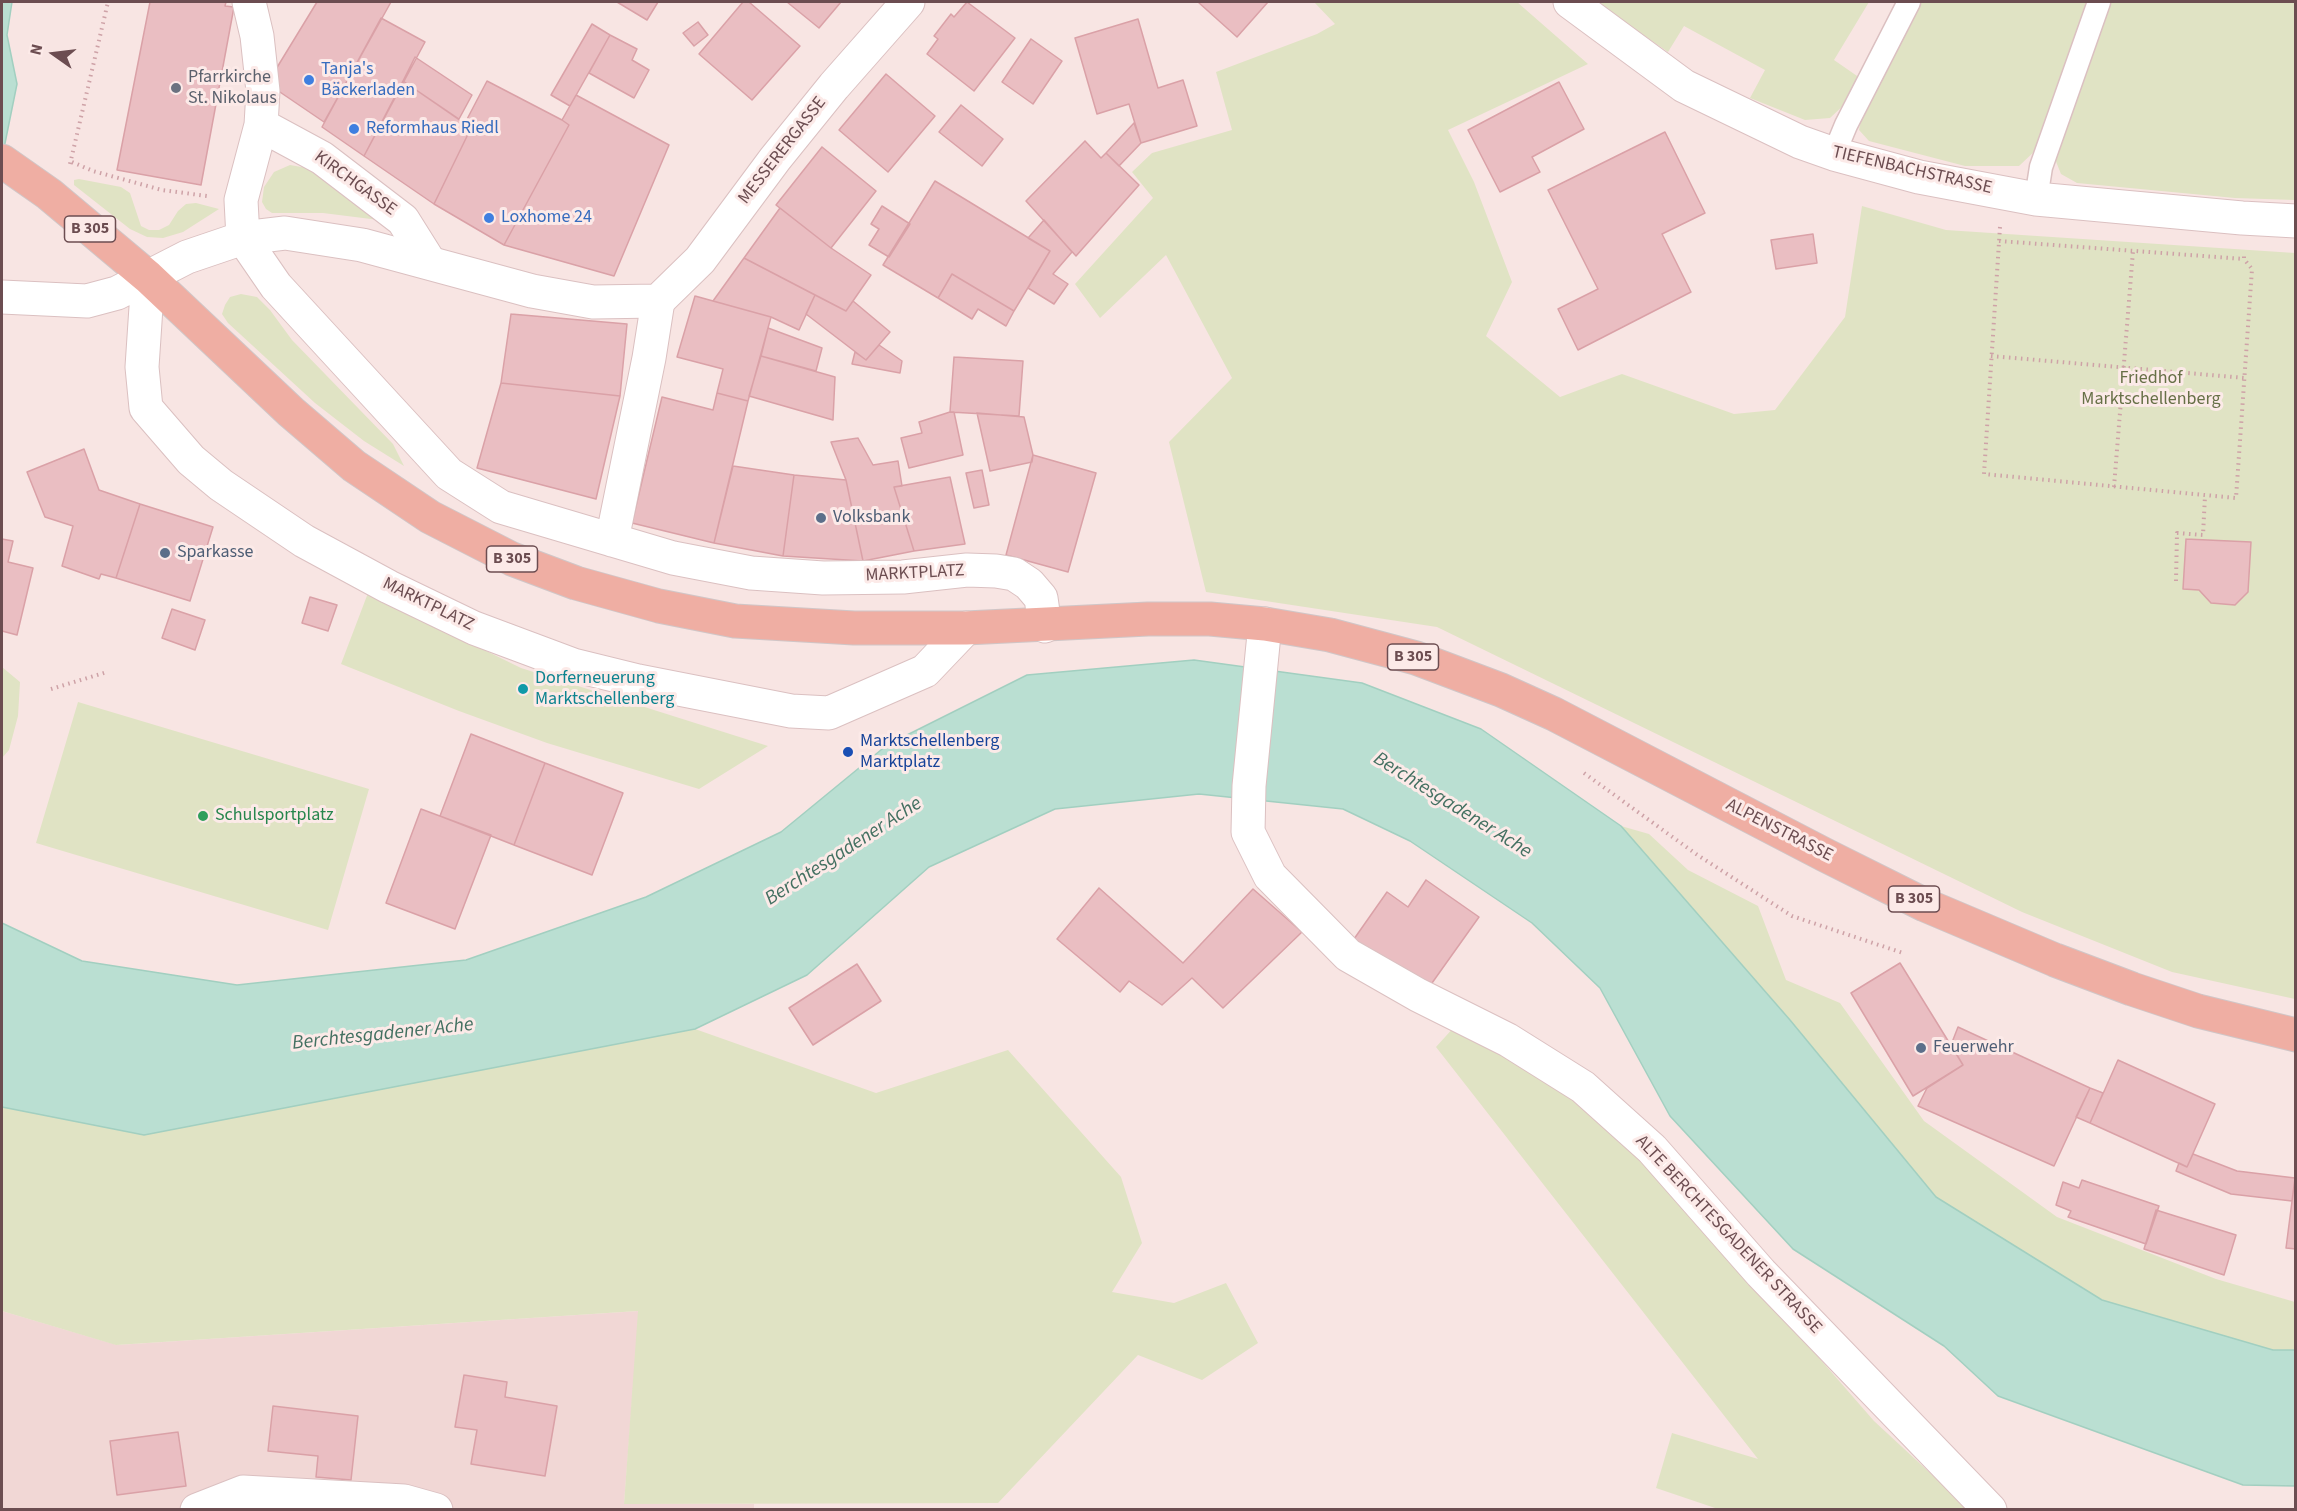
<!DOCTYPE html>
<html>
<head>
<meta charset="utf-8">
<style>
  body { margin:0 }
  #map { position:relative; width:2297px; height:1511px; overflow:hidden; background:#f8e5e3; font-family:"Source Sans 3",sans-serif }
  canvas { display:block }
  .frame { position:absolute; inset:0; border:3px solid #6c4d51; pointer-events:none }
  .north { position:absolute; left:24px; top:24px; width:60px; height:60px; -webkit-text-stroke:4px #fceae8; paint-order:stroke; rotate:284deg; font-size:16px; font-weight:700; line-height:24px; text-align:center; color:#6c4d51 }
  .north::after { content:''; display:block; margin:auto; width:21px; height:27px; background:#6c4d51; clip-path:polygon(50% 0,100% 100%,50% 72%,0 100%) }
</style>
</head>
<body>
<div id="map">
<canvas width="2297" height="1511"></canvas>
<div class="frame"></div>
<div class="north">N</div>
</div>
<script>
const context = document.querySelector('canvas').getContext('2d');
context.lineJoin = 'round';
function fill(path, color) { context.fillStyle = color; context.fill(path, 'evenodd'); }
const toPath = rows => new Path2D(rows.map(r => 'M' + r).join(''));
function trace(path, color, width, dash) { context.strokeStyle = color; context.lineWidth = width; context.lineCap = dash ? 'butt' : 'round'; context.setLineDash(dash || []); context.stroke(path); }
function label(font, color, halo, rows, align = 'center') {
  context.font = font + ' "Source Sans 3",sans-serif'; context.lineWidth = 6; context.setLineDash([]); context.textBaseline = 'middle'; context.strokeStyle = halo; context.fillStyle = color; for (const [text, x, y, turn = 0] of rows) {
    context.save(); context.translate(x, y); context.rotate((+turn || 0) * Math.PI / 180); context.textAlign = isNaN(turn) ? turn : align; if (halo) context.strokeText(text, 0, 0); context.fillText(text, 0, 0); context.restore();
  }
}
fill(toPath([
  [2,1311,117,1345,639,1311,624,1504,754,1504,754,1509,2,1509]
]), '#f1d7d5');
fill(toPath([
  [1314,2,1517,2,1588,64,1448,130,1474,182,1512,282,1486,336,1560,397,1622,374,1734,414,1775,410,1845,317,1862,206,1946,230,2295,253,2295,999,2172,972,2022,912,1437,627,1206,592,1169,442,1232,378,1166,255,1100,318,1075,284,1153,198,1132,172,1152,153,1232,130,1216,72,1317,34,1335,24],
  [1595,2,1869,2,1834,60,1860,78,1847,102,1830,118,1805,120,1750,98,1765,70,1684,26,1668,52],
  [1919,2,2088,2,2036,150,2019,166,1965,166,1869,141,1859,130,1862,114,1899,47],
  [2107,2,2295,2,2295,200,2235,198,2077,183,2061,174,2055,159],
  [290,165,307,168,379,220,323,213,272,213,266,209,262,202,264,187,274,172],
  [79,179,121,187,130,193,141,226,149,230,159,230,169,225,178,211,186,204,196,203,219,209,183,232,163,238,147,237,130,229,74,185,74,180],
  [241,294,257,297,270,310,292,340,393,444,404,466,364,441,315,403,228,323,222,314,225,305,230,297],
  [368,593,521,668,768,746,699,789,547,743,459,711,341,664],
  [2,667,20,682,18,716,9,750,2,758],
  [78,702,369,789,328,930,36,843],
  [1621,826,1649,834,1688,870,1758,906,1786,980,1840,1003,1924,1121,2057,1217,2216,1279,2295,1302,2295,1350,2273,1350,2102,1300,1936,1197,1790,1020],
  [1455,1026,1571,1096,1644,1157,1874,1421,1969,1509,1718,1509,1656,1488,1672,1433,1758,1459,1436,1047],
  [695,1029,876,1093,1008,1050,1121,1177,1142,1243,1112,1292,1174,1303,1226,1283,1258,1343,1202,1380,1138,1355,998,1503,624,1504,638,1311,116,1345,2,1311,2,1107,144,1135]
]), '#e0e3c4');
const water = toPath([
  [2,2,12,2,7,35,17,84,2,158,2,2],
  [1194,660,1362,683,1481,729,1621,826,1790,1020,1936,1197,2102,1300,2273,1350,2295,1350,2295,1486,2243,1485,1998,1396,1944,1346,1793,1249,1670,1116,1600,988,1532,923,1410,841,1343,809,1199,794,1055,809,929,867,807,975,695,1029,144,1135,2,1107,2,923,82,961,237,985,466,960,646,897,781,832,887,745,1027,675,1194,660]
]);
fill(water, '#badfd2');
trace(water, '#a2cfc0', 1.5);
const building = toPath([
  [150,2,226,2,225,6,234,7,201,185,117,170,150,2],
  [317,2,391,2,324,122,274,88,273,74,317,2],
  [617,2,658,2,647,20,617,2],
  [743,2,749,2,800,46,752,100,699,54,743,2],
  [787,2,841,2,819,28,787,2],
  [967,2,1015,38,974,91,927,54,938,39,934,36,951,14,954,17,967,2],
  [1198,2,1268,2,1237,37,1198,2],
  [381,18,425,42,364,156,322,127,381,18],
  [1138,19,1158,88,1183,80,1197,126,1141,143,1129,104,1097,114,1075,38,1138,19],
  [698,22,708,35,694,46,683,33,698,22],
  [592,24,610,35,570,106,551,95,592,24],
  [610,35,637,49,632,60,649,70,634,98,589,73,610,35],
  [1031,39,1062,61,1033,104,1002,82,1031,39],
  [415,57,472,95,459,119,403,81,415,57],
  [886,74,935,116,888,172,839,130,886,74],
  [403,81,471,128,434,204,364,156,403,81],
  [487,81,562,120,569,125,504,245,434,204,471,128,465,123,487,81],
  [1559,82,1584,129,1532,157,1540,172,1500,192,1468,130,1559,82],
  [576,95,669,145,614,276,504,245,569,125,562,120,576,95],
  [961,105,1003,139,982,166,939,132,961,105],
  [1134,123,1141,143,1119,166,1106,153,1134,123],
  [1665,132,1705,213,1662,234,1691,292,1578,350,1558,309,1598,289,1548,190,1665,132],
  [1085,141,1101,158,1106,153,1139,185,1076,256,1026,201,1085,141],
  [822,147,876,191,831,248,776,205,822,147],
  [935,181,1050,251,1014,311,952,274,938,298,883,265,935,181],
  [882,206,910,224,889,257,869,245,879,229,871,224,882,206],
  [780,208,831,248,871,275,846,311,744,258,780,208],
  [1044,220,1072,252,1053,274,1068,284,1054,304,1028,288,1050,251,1028,238,1044,220],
  [1813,234,1817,263,1776,269,1771,240,1813,234],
  [744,258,815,295,799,330,771,317,713,301,744,258],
  [952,274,1014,311,1006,326,978,309,972,319,938,298,952,274],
  [815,295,846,311,853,301,890,332,866,360,806,314,815,295],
  [695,296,771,317,748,401,717,393,723,369,677,357,695,296],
  [511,314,627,324,620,396,501,383,511,314],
  [768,328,822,348,816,371,761,356,768,328],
  [879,345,902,361,900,373,852,364,855,352,866,360,879,345],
  [761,356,835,377,833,420,749,396,761,356],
  [954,357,1023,361,1019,416,950,412,954,357],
  [501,383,620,396,596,499,477,468,501,383],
  [717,393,748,401,714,543,632,523,662,397,713,410,717,393],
  [950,412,954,412,963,455,909,468,901,438,922,433,919,422,950,412],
  [977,413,1024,417,1033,455,1032,462,990,471,977,413],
  [858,438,873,465,898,461,902,486,894,487,914,551,863,561,846,480,831,442,858,438],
  [84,449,99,490,140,504,116,578,101,574,99,579,62,566,73,526,45,517,27,472,84,449],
  [1033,455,1096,473,1068,572,1006,555,1033,455],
  [733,466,794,475,783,556,714,543,733,466],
  [982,470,989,505,974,508,966,473,982,470],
  [794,475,846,480,863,561,783,556,794,475],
  [950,477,965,544,914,551,894,487,950,477],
  [140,504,213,527,190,601,116,578,140,504],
  [2,539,13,541,8,562,33,568,17,635,2,631,2,539],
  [2186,539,2251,542,2248,592,2235,605,2211,603,2199,590,2183,589,2186,539],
  [310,597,337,605,328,631,302,623,310,597],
  [172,609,205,620,195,650,162,638,172,609],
  [471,734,545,763,514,845,440,816,471,734],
  [545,763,623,793,592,875,514,845,545,763],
  [421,809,491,835,455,929,386,903,421,809],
  [1426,880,1479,917,1432,983,1405,974,1354,939,1387,892,1408,907,1426,880],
  [1099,888,1183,963,1253,889,1302,932,1223,1008,1192,978,1162,1005,1129,981,1120,992,1057,939,1099,888],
  [1900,963,1963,1065,1913,1096,1851,993,1900,963],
  [857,964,881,1001,813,1045,789,1008,857,964],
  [1958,1027,2090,1088,2054,1166,1918,1106,1927,1088,1963,1065,1951,1045,1958,1027],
  [2118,1060,2215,1104,2187,1167,2090,1123,2118,1060],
  [2090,1088,2103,1093,2090,1123,2076,1117,2090,1088],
  [2193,1154,2237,1171,2295,1178,2292,1201,2231,1194,2176,1171,2179,1163,2187,1167,2193,1154],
  [2295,1178,2296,1178,2296,1249,2286,1248,2295,1178],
  [2082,1180,2159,1206,2146,1244,2068,1217,2071,1211,2056,1205,2063,1182,2079,1188,2082,1180],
  [2156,1210,2236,1235,2224,1275,2144,1249,2156,1210],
  [464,1375,507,1382,505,1397,557,1406,545,1476,471,1464,477,1430,455,1427,464,1375],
  [273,1406,358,1416,351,1480,316,1477,318,1456,268,1451,273,1406],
  [178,1432,186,1486,117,1495,110,1441,178,1432]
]);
fill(building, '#eabec2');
trace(building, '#daa1a7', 1.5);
const service = toPath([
  [1834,154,1846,125,1909,2],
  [2036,199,2041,167,2099,2]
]);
const minor = toPath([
  [249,2,257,36,263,91,261,125,241,200,243,238,276,286,449,474,501,507,673,558,751,573,823,578,903,577,967,570,996,571,1014,574,1029,584,1041,598,1045,626],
  [261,125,322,158,403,220,430,263],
  [148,277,142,367,146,408,191,460,221,485,304,541,389,587,474,628,573,665,638,681,791,711,829,713,925,671,966,628],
  [2,297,87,301,117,293,148,277],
  [612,540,649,358,658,301],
  [1265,624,1249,786,1248,832,1270,876,1348,955,1418,995,1508,1040,1583,1087,1652,1149,1761,1273,1990,1510],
  [197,1510,243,1492,404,1501,436,1510]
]);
const tertiary = toPath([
  [1570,2,1684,86,1800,142,1834,154,1919,177,2036,199,2242,218,2296,221],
  [148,277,187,257,243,238,285,233,362,245,532,291,593,302,658,301,700,260,775,159,834,86,908,2]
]);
const primary = toPath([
  [2,161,49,194,148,277,291,412,354,466,430,517,512,559,576,583,659,606,735,621,854,628,966,628,1148,619,1210,619,1265,624,1330,635,1416,658,1501,690,1554,714,1825,855,1925,905,2055,960,2132,989,2198,1011,2296,1035]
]);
trace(service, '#dbc0c1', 25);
trace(minor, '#dbc0c1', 35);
trace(tertiary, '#dbc0c1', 35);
trace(primary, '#d0c6c7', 35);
trace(toPath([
  [72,162,93,171,162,190,207,196],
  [70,164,108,2],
  [2000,227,1984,474,2236,498,2252,269,2244,259,2244,254],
  [1999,241,2244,259],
  [1991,356,2245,378],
  [2114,487,2133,251],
  [2176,581,2177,533,2203,535,2205,496],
  [51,689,107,672],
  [1584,773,1696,854,1792,916,1903,953]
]), '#cea2a7', 4, [1.5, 4.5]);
trace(service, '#fff', 22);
trace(minor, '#fff', 33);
trace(tertiary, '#fff', 33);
trace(primary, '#efaea3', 33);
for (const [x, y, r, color] of [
  [309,80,6,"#3f7fe0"],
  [176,88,6,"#6b7280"],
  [354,129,6,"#3f7fe0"],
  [489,218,6,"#3f7fe0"],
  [821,518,6,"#5c6f8a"],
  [165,553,6,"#5c6f8a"],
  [523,689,6,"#0f9aa8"],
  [848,752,6,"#1a4fb4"],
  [203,816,6,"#2e9e5b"],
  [1921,1048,6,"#5c6f8a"]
]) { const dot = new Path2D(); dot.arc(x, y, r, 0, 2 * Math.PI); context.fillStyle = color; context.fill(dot); trace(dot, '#fceae8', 2); }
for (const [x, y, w] of [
  [90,229,51],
  [512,559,51],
  [1413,657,51],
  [1914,899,51]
]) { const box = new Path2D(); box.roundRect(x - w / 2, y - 13, w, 26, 4.5); context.fillStyle = '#fceae8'; context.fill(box); trace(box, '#6c4d51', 1.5); }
label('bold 16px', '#6c4d51', null, [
  ["B 305",90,229],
  ["B 305",512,559],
  ["B 305",1413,657],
  ["B 305",1914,899]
]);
label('18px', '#366cbe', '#fceae8', [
  ["Tanja's",321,70],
  ["Bäckerladen",321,91],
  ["Reformhaus Riedl",366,129],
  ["Loxhome 24",501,218]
], 'left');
label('18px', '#5b616d', '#fceae8', [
  ["Pfarrkirche",188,78],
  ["St. Nikolaus",188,99]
], 'left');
label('18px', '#6c4d51', '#fceae8', [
  ["MESSERERGASSE",783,151,-52],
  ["TIEFENBACHSTRASSE",1912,171,13],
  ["KIRCHGASSE",355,184,36],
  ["MARKTPLATZ",915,574,-3],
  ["MARKTPLATZ",428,605,26],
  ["ALPENSTRASSE",1779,831,27],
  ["ALTE BERCHTESGADENER STRASSE",1728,1235,47]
]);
label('18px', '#677047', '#fceae8', [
  ["Friedhof",2151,379],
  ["Marktschellenberg",2151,400]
]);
label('18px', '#4e5e75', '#fceae8', [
  ["Volksbank",833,518],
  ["Sparkasse",177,553],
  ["Feuerwehr",1933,1048]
], 'left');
label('18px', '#0d838f', '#fceae8', [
  ["Dorferneuerung",535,679],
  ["Marktschellenberg",535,700]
], 'left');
label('18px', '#164399', '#fceae8', [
  ["Marktschellenberg",860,742],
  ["Marktplatz",860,763]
], 'left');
label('18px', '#27864d', '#fceae8', [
  ["Schulsportplatz",215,816]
], 'left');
label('italic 20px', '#437061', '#fceae8', [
  ["Berchtesgadener Ache",1452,806,32],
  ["Berchtesgadener Ache",844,852,-33],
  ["Berchtesgadener Ache",383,1035,-6]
]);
</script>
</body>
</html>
